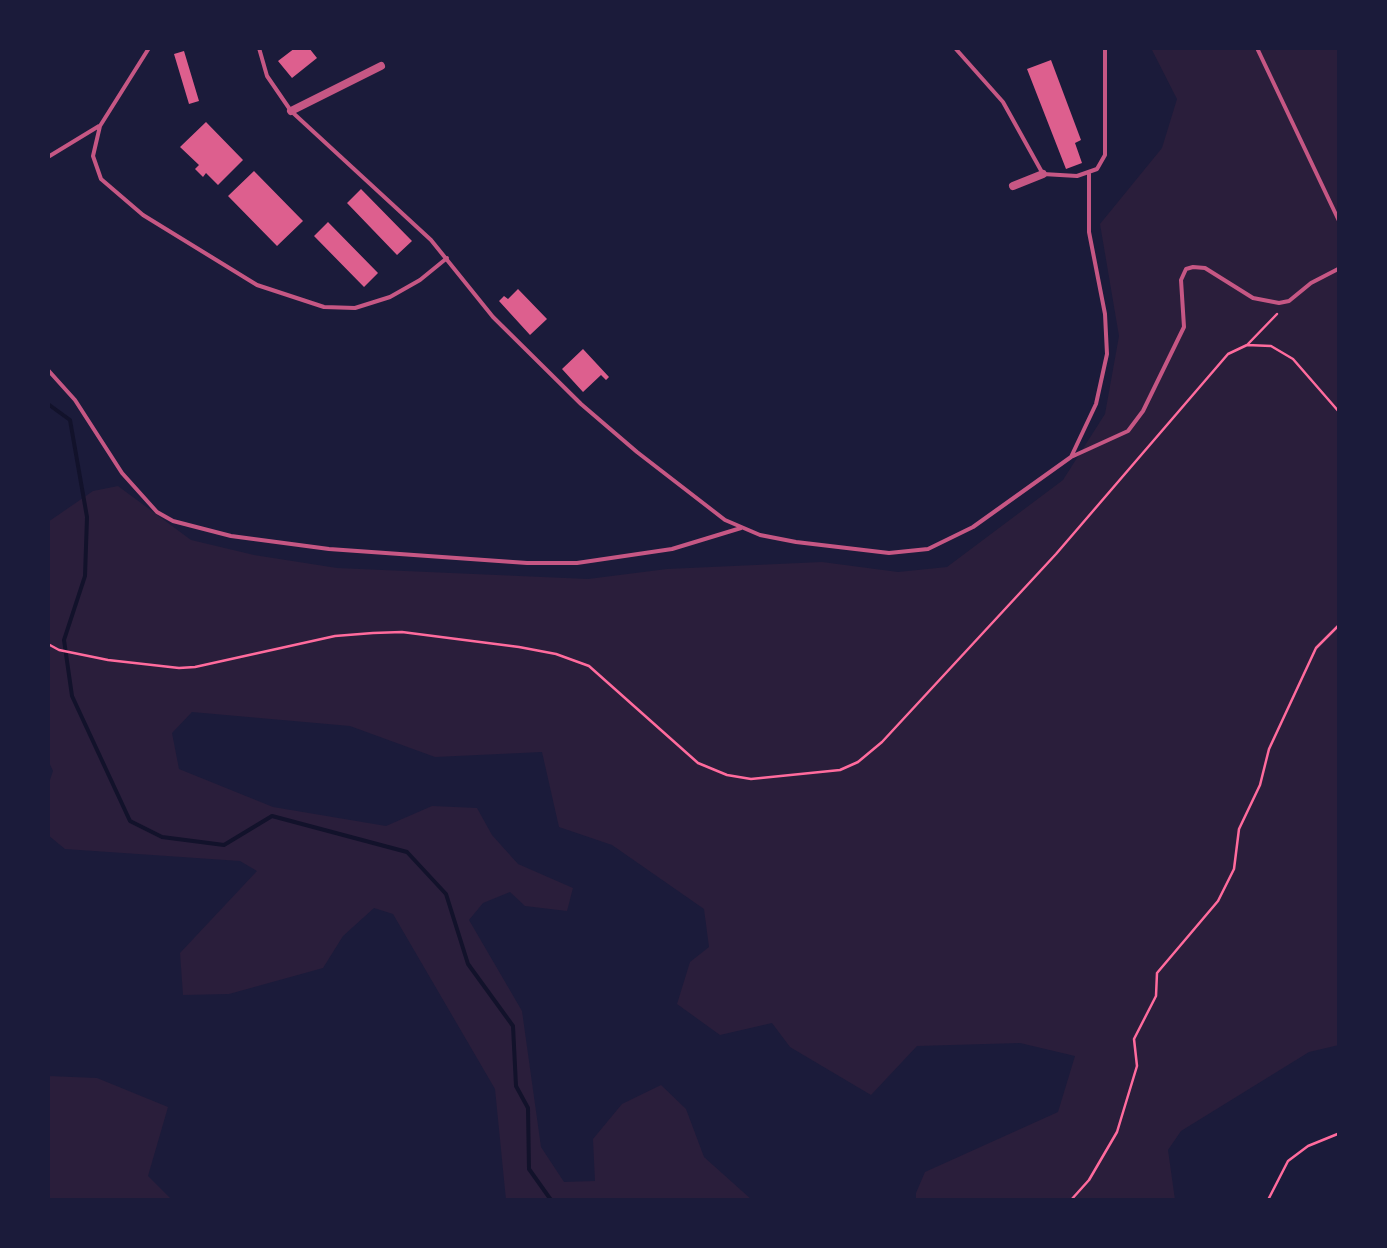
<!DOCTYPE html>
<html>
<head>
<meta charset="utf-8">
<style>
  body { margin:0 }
  #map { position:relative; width:1387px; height:1248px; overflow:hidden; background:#1b1b3a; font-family:Barlow,sans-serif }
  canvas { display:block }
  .frame { position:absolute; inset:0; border:50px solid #1b1b3a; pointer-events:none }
</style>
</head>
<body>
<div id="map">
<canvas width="1387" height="1248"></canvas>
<div class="frame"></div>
</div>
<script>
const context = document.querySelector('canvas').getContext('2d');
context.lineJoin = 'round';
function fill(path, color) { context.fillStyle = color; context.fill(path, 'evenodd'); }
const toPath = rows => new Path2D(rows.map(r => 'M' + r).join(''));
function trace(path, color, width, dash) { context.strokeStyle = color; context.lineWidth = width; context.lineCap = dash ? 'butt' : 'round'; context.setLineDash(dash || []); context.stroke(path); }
fill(toPath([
  [1151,48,1339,48,1339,1045,1309,1052,1181,1131,1168,1150,1175,1200,916,1200,916,1193,925,1172,1058,1112,1075,1056,1020,1043,917,1046,871,1095,790,1047,772,1023,720,1035,677,1004,690,962,709,947,704,909,612,845,559,827,542,752,435,757,350,726,192,712,172,733,179,769,273,807,386,826,432,806,477,808,492,835,518,864,573,888,567,911,525,906,510,892,483,903,469,920,522,1011,541,1147,564,1182,595,1181,593,1139,622,1104,661,1085,686,1109,704,1157,752,1200,506,1200,495,1089,393,914,374,908,343,936,323,968,229,994,183,995,180,953,257,871,240,861,65,849,48,835,48,786,53,771,48,760,48,522,93,491,118,486,191,540,254,555,337,568,588,579,667,569,822,562,898,572,947,567,1063,480,1105,414,1119,336,1100,224,1162,148,1177,99],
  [48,1076,97,1078,168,1107,148,1176,172,1200,48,1200]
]), '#2a1e3b');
trace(toPath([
  [48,404,70,420,87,517,85,576,64,640,72,696,130,821,162,837,224,845,272,816,407,852,446,894,468,964,513,1026,516,1086,528,1108,529,1169,551,1200]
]), '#12122b', 4);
fill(toPath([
  [295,48,309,48,317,58,292,78,278,61],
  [184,51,199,101,189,104,174,54],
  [1051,60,1081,140,1075,143,1082,163,1066,169,1027,69],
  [206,122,243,160,218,185,206,173,203,177,195,169,199,165,180,147],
  [254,171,303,221,277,246,228,196],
  [361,189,412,241,397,255,347,203],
  [328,222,378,273,364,287,314,236],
  [518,289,547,319,530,335,499,301,504,296,508,299],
  [583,349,609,377,606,380,601,375,583,392,562,369]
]), '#dd5f8e');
trace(toPath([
  [1248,344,1277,314],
  [48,644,59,650,108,660,179,668,195,667,335,636,373,633,402,632,519,647,556,654,589,666,698,763,727,775,751,779,840,770,858,762,882,742,1056,554,1228,354,1247,345,1271,346,1293,359,1340,413],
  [1071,1200,1089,1180,1117,1132,1137,1066,1134,1039,1156,996,1157,973,1218,901,1234,869,1239,829,1260,785,1269,749,1316,648,1340,624],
  [1268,1200,1288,1161,1308,1146,1340,1133]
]), '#ff6b9d', 2.5);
trace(toPath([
  [149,48,100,126,93,156,101,179,143,215,257,285,324,307,355,308,390,297,420,280,447,258],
  [259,48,267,76,291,111,431,240,493,317,581,404,637,452,725,520,760,535,796,542,889,553,928,549,973,527,1071,457,1096,404,1107,354,1105,314,1089,232,1089,173],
  [955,48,1003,102,1043,174,1077,176,1097,169,1105,155,1105,48],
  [1257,48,1340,223],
  [48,157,99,126],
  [48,370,75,400,122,473,157,512,173,521,231,536,329,549,527,563,577,563,672,549,741,528],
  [1071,457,1128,431,1143,411,1184,327,1181,280,1186,269,1193,267,1205,268,1253,298,1279,303,1289,301,1311,283,1340,268]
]), '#c65784', 4);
trace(toPath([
  [291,111,381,66],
  [1013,186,1043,174]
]), '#c65784', 8);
</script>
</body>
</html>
